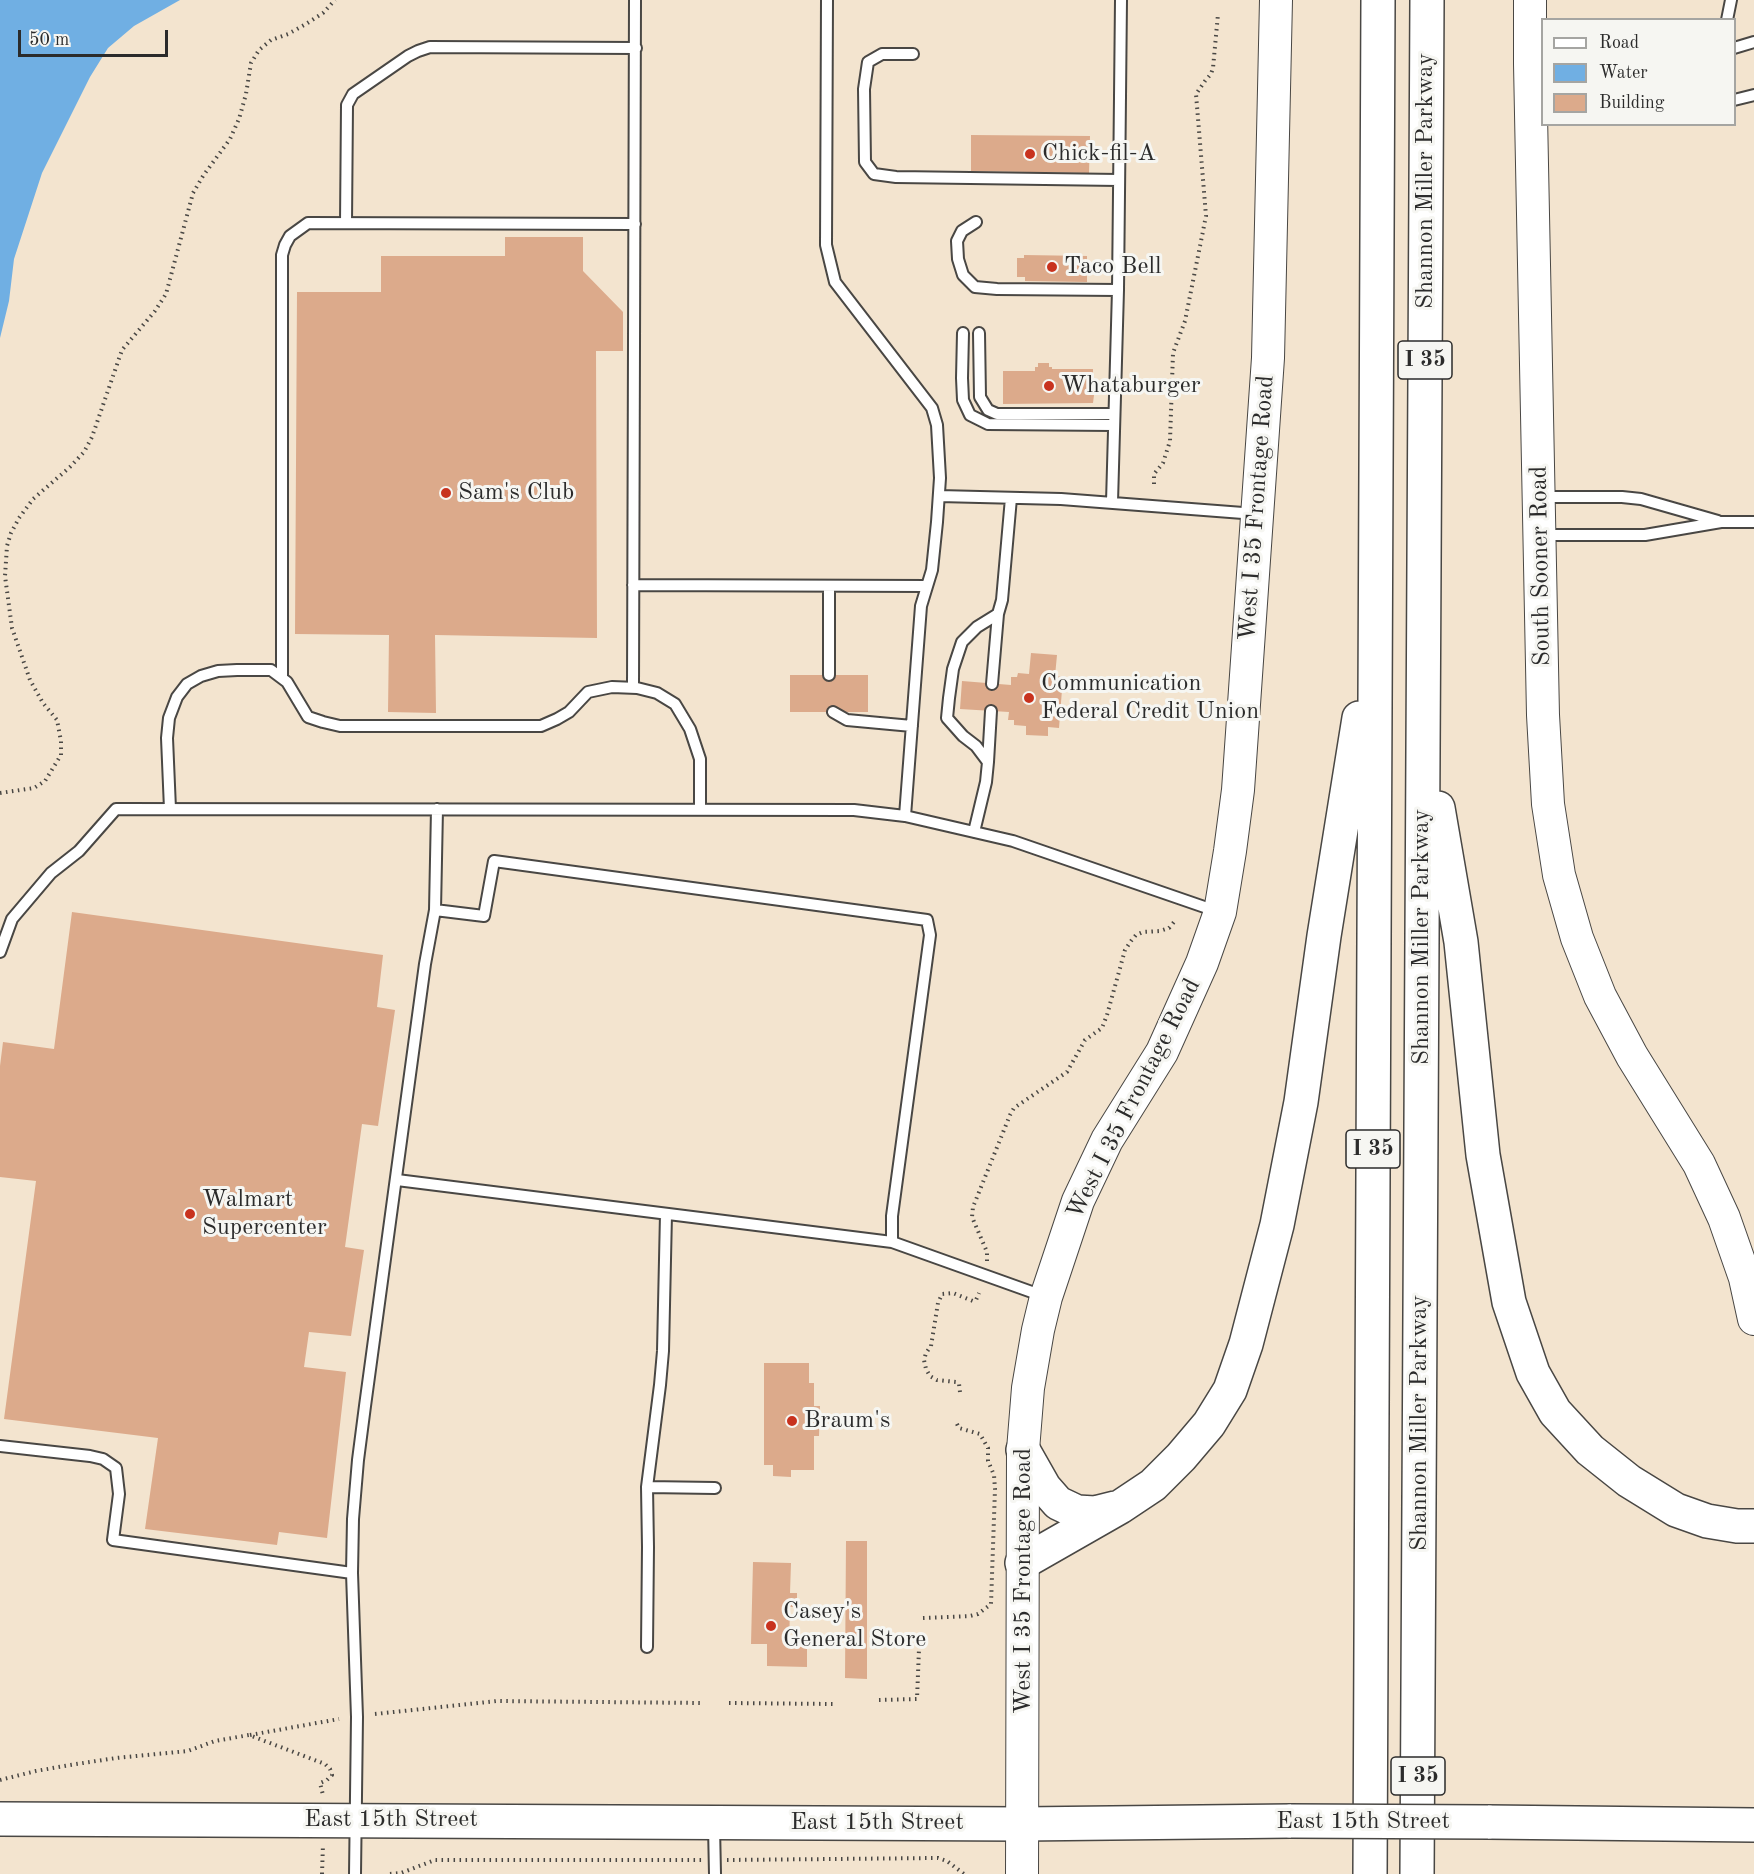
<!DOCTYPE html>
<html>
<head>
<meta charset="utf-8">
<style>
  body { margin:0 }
  #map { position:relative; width:1754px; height:1874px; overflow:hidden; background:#f3e4cf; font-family:"Old Standard TT",serif }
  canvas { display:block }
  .legend { position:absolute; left:1541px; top:18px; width:195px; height:108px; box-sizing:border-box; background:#f6f6f2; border:2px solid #a5a5a2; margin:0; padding:8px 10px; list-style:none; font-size:18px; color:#2b2b2b }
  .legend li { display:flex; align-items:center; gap:12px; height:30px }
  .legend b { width:30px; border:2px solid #a5a5a2 }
  .scale { position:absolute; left:18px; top:30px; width:150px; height:27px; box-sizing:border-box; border:3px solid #2b2b2b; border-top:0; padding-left:8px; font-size:18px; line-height:21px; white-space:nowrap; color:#2b2b2b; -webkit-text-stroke:4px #f6f6f2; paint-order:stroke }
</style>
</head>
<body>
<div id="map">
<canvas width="1754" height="1874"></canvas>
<ul class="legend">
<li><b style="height:8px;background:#fff"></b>Road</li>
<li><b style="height:16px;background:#70afe3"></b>Water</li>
<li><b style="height:16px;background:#dcaa8b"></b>Building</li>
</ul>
<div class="scale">50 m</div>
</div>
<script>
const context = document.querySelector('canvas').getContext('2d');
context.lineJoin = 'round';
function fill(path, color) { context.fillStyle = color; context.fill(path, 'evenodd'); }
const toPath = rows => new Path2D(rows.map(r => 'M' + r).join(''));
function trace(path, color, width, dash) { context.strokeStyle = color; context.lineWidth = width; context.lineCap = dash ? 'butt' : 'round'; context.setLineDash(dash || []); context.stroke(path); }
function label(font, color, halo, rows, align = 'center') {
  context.font = font + ' "Old Standard TT",serif'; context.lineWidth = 6; context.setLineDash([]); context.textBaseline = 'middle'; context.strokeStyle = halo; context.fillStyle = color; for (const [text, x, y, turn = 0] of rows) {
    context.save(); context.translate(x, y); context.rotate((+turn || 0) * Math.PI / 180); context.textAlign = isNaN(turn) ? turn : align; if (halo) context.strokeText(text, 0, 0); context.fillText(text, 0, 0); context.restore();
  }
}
fill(toPath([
  [0,0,180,0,134,26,108,48,90,77,42,173,14,259,9,301,0,338]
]), '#70afe3');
fill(toPath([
  [971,135,1090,136,1089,173,971,171],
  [505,237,583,237,583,271,623,312,623,351,596,351,597,638,435,635,436,713,388,712,389,635,295,634,297,292,381,292,381,256,505,256],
  [1024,255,1087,256,1087,282,1025,281,1025,277,1017,277,1017,258,1024,258],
  [1038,363,1049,363,1049,367,1052,367,1052,369,1093,369,1093,379,1096,379,1093,403,1003,404,1003,371,1035,371,1035,367,1038,367],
  [1031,653,1057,655,1055,676,1063,677,1059,728,1048,727,1048,736,1026,735,1026,726,1014,725,1014,720,1008,720,1009,712,960,709,962,681,1011,685,1011,677,1017,677,1018,673,1029,674],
  [790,675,868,675,868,712,790,712],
  [72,912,383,955,377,1007,395,1010,378,1126,362,1124,345,1247,364,1250,351,1336,309,1332,304,1367,346,1372,327,1538,279,1532,277,1545,145,1529,158,1438,4,1419,36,1181,0,1177,0,1066,3,1042,54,1049],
  [764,1363,809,1363,809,1383,814,1383,814,1406,820,1406,819,1436,814,1436,814,1470,791,1470,791,1477,773,1476,773,1465,764,1465],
  [846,1541,867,1541,867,1679,845,1678],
  [753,1562,791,1563,790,1593,797,1593,797,1607,790,1607,789,1647,807,1647,807,1667,767,1666,767,1644,751,1644]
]), '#dcaa8b');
const lane = toPath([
  [827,0,826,245,835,282,932,408,937,425,940,478,937,522,932,570,921,606,905,816],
  [1727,20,1731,0],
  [1734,48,1754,42],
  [913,54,882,54,868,62,864,89,865,162,874,174,896,177,1119,180],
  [1734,100,1754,95],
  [976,222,962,231,957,241,958,259,963,275,975,287,997,289,1118,290],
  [346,223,347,105,353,94,408,56,418,51,430,47,636,48],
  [963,333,962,378,963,400,970,415,988,424,1114,425],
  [979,333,980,397,988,410,997,414,1114,414],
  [939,496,1061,499,1256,514],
  [1541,497,1622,497,1641,499,1718,521],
  [1112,502,1118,290,1121,0],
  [1542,535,1645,535,1721,522,1754,522],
  [633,585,927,586],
  [829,586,829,675],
  [282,678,282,255,285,245,290,236,308,223,635,224],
  [992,684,998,614],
  [633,688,635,0],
  [833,712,847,720,912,726],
  [988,762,991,711],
  [170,809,167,738,169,718,177,697,187,684,201,676,218,671,237,670,271,670,287,682,308,717,323,722,340,726,541,726,557,719,569,712,588,692,612,687,637,688,657,693,675,704,690,729,700,759,700,810],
  [974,832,986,782,988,762,976,746,963,736,947,718,949,698,953,669,962,642,977,627,998,614,1002,600,1011,498],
  [435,910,484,916,494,861,927,920,930,935,892,1216,892,1242],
  [0,952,12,919,51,873,79,851,116,809,854,810,905,816,1013,841,1216,911],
  [397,1180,892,1242,1043,1296],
  [0,1446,90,1456,103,1459,116,1468,119,1494,113,1540,352,1573],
  [647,1487,715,1488],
  [647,1647,648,1547,647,1487,660,1385,663,1351,666,1214],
  [714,1826,715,1874],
  [355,1874,357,1717,352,1573,353,1519,358,1460,365,1406,425,964,435,910,437,809]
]);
const secondary = toPath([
  [1530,0,1530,64,1543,715,1548,804,1559,875,1577,938,1600,996,1632,1056,1699,1164,1724,1218,1745,1278,1754,1319],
  [1022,1874,1023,1450,1028,1388,1038,1330,1046,1297,1078,1201,1107,1140,1162,1052,1202,963,1220,912,1230,851,1238,790,1242,733,1268,358,1276,0]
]);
const primary = toPath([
  [0,1819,1022,1824,1291,1821],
  [1488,1822,1754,1825]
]);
const highway = toPath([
  [1438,808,1461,942,1483,1155,1509,1302,1533,1373,1555,1412,1590,1450,1629,1481,1676,1510,1707,1521,1737,1526,1754,1526],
  [1023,1450,1044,1487,1058,1503,1077,1512,1095,1513,1115,1508],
  [1022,1563,1120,1507,1153,1485,1181,1457,1209,1424,1230,1390,1246,1344,1277,1225,1301,1102,1324,936,1359,718],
  [1370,1874,1378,0],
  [1417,1874,1427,0]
]);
trace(lane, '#494744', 14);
trace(secondary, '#494744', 34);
trace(primary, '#494744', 36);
trace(highway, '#494744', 36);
trace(toPath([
  [1154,484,1154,474,1163,463,1170,441,1173,353,1185,321,1206,216,1196,94,1205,81,1211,74,1213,68,1218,14],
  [0,793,34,788,45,781,61,755,61,741,57,720,43,703,30,680,12,628,5,576,7,546,11,533,19,518,33,499,70,467,84,452,92,437,122,350,155,311,166,294,193,193,203,176,230,139,239,119,246,94,251,63,259,50,271,40,288,34,306,24,323,13,335,0],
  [987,1261,987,1252,972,1217,973,1207,1010,1115,1014,1108,1067,1072,1085,1040,1102,1028,1107,1015,1125,950,1131,941,1136,935,1143,932,1160,931,1169,928,1174,922],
  [960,1392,959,1384,956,1382,937,1380,930,1376,926,1369,924,1360,926,1353,931,1346,938,1303,942,1294,953,1293,973,1301,976,1300,979,1293],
  [923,1618,970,1616,978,1614,991,1604,995,1489,994,1475,988,1461,988,1448,980,1434,959,1428,956,1422],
  [879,1700,917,1699,919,1649],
  [729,1703,833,1704],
  [375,1714,497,1701,702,1703],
  [250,1735,339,1719],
  [0,1780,36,1771,70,1765,116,1758,188,1751,215,1741,249,1735,325,1764,330,1769,332,1775,327,1780,320,1783,323,1795],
  [727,1860,938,1858,947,1861,964,1874],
  [322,1874,323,1844],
  [390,1874,401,1873,435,1860,702,1860]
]), '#494744', 4, [1.5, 4.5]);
trace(lane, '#fff', 10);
trace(secondary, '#fff', 32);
trace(primary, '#fff', 33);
trace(highway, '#fff', 33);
const primaryBridge = toPath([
  [1291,1821,1488,1822]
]);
trace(primaryBridge, '#494744', 36, []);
trace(primaryBridge, '#fff', 33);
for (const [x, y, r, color] of [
  [1030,154,6,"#c8321e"],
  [1052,267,6,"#c8321e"],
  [1049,386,6,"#c8321e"],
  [446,493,6,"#c8321e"],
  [1029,698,6,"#c8321e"],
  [190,1214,6,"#c8321e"],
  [792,1421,6,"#c8321e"],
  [771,1626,6,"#c8321e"]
]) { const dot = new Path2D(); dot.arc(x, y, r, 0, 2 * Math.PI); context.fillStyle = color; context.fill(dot); trace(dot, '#f6f6f2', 2); }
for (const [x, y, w] of [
  [1425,360,54],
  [1373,1149,54],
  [1418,1776,54]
]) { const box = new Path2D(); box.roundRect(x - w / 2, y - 19, w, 38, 4.5); context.fillStyle = '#f6f6f2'; context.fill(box); trace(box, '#2b2b2b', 1.5); }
label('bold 22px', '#2b2b2b', null, [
  ["I 35",1425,360],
  ["I 35",1373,1149],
  ["I 35",1418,1776]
]);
label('24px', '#2b2b2b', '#f6f6f2', [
  ["Chick-fil-A",1042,154],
  ["Taco Bell",1064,267],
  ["Whataburger",1061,386],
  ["Sam's Club",458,493],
  ["Communication",1041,684],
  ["Federal Credit Union",1041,712],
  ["Walmart",202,1200],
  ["Supercenter",202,1228],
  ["Braum's",804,1421],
  ["Casey's",783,1612],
  ["General Store",783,1640]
], 'left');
label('24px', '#2b2b2b', '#f6f6f2', [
  ["Shannon Miller Parkway",1426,181,-90],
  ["West I 35 Frontage Road",1257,508,-86],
  ["South Sooner Road",1541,566,-91],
  ["Shannon Miller Parkway",1422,937,-90],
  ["West I 35 Frontage Road",1134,1099,-63],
  ["Shannon Miller Parkway",1420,1423,-90],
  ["West I 35 Frontage Road",1024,1581,-90],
  ["East 15th Street",391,1820],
  ["East 15th Street",1363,1822],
  ["East 15th Street",877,1823]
]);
</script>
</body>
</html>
